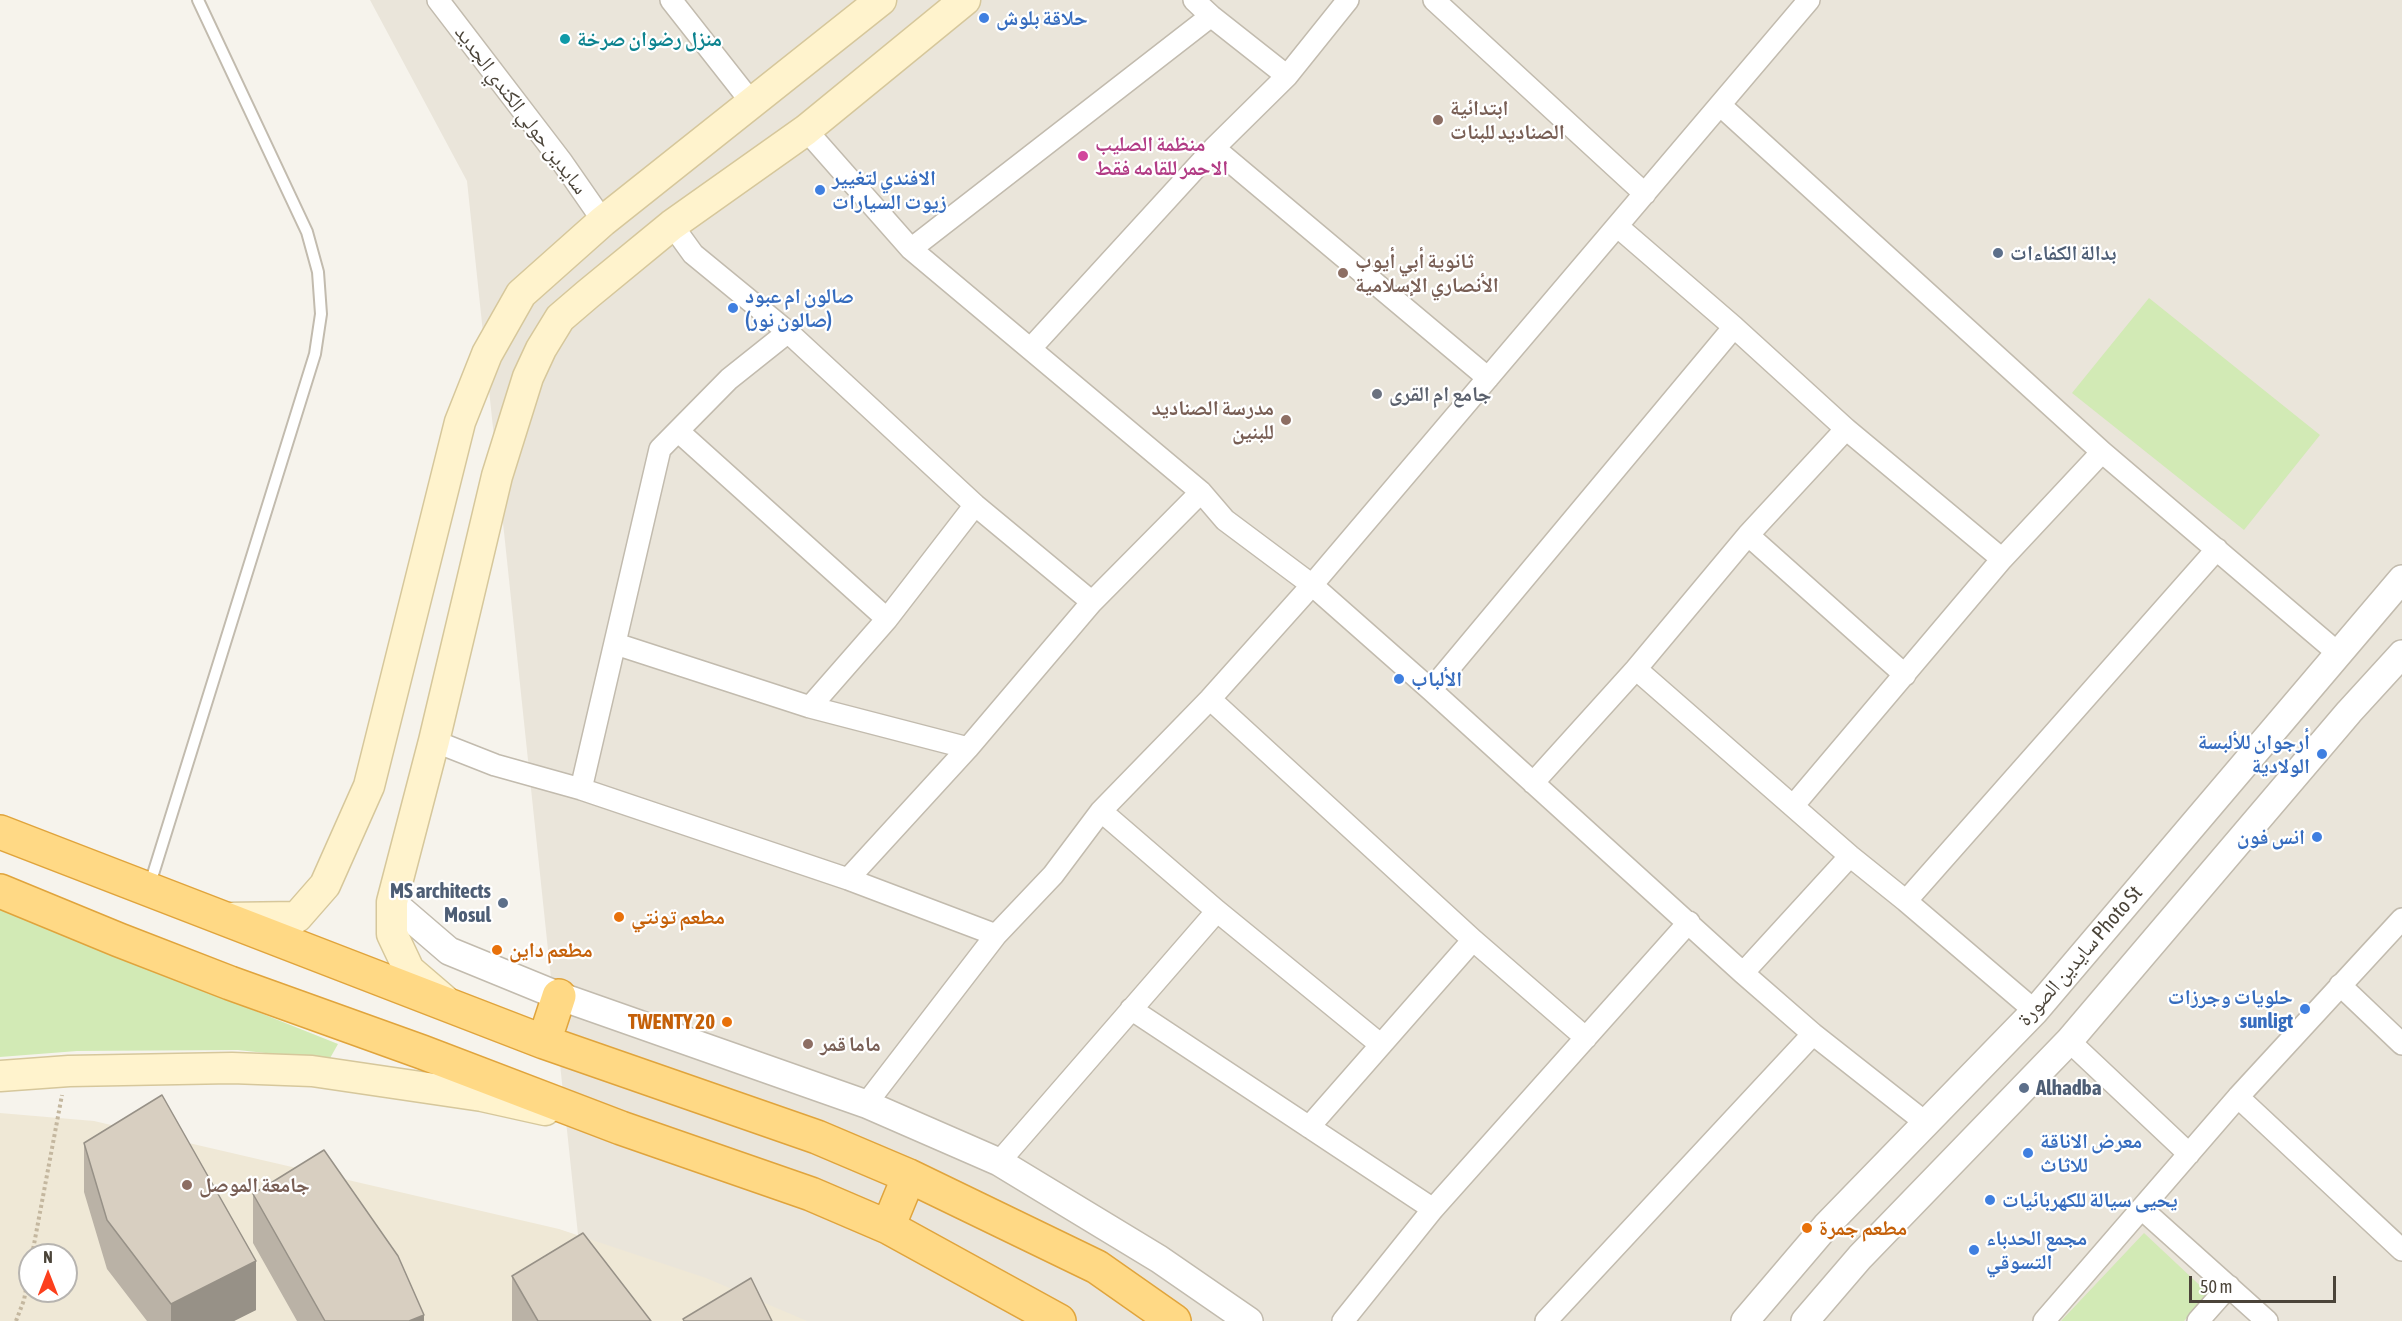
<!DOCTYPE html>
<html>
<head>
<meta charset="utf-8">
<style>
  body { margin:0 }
  #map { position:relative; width:2402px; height:1321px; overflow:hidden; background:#f6f3ec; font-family:"Asap Condensed",sans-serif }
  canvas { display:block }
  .north { position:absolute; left:18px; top:1243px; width:60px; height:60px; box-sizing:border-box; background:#fff; border:2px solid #b7b4b0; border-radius:50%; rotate:0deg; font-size:16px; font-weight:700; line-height:24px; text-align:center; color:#4b4439 }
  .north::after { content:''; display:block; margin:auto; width:21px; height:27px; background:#fc3f1d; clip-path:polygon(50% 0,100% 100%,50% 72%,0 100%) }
  .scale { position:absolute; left:2189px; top:1276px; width:147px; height:27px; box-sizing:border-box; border:3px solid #4b4439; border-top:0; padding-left:8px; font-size:18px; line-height:21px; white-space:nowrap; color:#4b4439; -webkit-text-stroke:4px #fff; paint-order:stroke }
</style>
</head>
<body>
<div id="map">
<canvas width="2402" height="1321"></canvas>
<div class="north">N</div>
<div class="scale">50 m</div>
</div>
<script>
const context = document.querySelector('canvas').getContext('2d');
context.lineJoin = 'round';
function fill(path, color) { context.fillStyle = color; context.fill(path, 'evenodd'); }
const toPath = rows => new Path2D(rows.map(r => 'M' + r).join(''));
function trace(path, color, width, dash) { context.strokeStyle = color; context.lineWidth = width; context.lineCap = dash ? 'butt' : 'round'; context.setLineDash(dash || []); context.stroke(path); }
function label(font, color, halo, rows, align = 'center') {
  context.font = font + ' "Asap Condensed","Noto Naskh Arabic",sans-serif'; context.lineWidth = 4.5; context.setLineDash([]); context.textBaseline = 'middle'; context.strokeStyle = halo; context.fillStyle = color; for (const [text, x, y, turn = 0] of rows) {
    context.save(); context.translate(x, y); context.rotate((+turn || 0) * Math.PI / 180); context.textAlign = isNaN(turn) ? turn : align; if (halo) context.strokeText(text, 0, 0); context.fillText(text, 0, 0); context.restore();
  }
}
fill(toPath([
  [370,0,2402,0,2402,1321,674,1321,583,1282,467,181]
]), '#eae5da');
fill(toPath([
  [0,1113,94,1121,559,1229,706,1278,807,1321,0,1321],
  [30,1255,66,1255,66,1291,30,1291]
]), '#efe8d6');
fill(toPath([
  [2149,298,2320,435,2244,530,2072,393],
  [0,909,338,1044,329,1060,238,1050,77,1051,0,1057],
  [2144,1233,2209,1294,2184,1321,2061,1321]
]), '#d2eab5');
const service = toPath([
  [149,887,315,354,321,314,318,272,307,232,198,0]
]);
const minor = toPath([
  [438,0,562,162,603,221],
  [671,0,752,103],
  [1194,0,1211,16,1287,76],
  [1434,0,1645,194],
  [1720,105,2102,452,2339,654],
  [806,130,911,249,1201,492,1225,520,1312,585,1431,690,1743,973,1813,1034,1926,1123],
  [1214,148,1488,378],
  [672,225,693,254,788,332,975,505,1092,602],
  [1617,226,1734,327,1846,429,2002,559],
  [911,249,1211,16],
  [1031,348,1214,148,1287,76,1348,0],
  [678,431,887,619],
  [1748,535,1905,675],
  [616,644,810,707,968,748],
  [1636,669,1850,856,1906,901,2035,1011],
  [1431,690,1734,327],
  [1210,699,1473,940,1586,1038],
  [810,707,887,619,975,505],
  [434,741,495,765,581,789,848,879,996,935],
  [1533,783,1636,669,1748,535,1846,429],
  [581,789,660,449,729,379,788,332],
  [1793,806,2002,559,2102,452],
  [1101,811,1217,911,1381,1045],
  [848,879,968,748,1092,602,1201,492],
  [1906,901,2217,549],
  [1743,973,1850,856],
  [2340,985,2402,1044],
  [1131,1009,1433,1209],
  [2069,1041,2189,1154],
  [2238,1097,2402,1250],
  [866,1104,996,935,1053,875,1101,811,1210,699,1312,585,1809,0],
  [1309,1127,1473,940],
  [999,1162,1217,911],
  [2142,1209,2267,1321],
  [1343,1321,1433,1209,1689,922],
  [1546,1321,1813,1034],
  [2044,1321,2238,1097,2402,919],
  [2198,1321,2229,1286]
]);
const tertiary = toPath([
  [392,902,449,951,559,996,866,1104,999,1162,1159,1259,1249,1321],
  [1745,1321,1826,1226,2035,1011,2402,579],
  [1805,1321,1860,1257,2069,1041,2349,712,2402,654]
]);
const secondary = toPath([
  [227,918,297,917,325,885,369,786,460,422,487,354,521,294,603,221,881,0],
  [444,1000,409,970,392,934,392,902,434,741,497,476,528,377,541,349,560,318,588,294,672,225,806,130,965,0],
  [0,1076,69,1071,232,1068,312,1071,482,1096,545,1110]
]);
const trunk = toPath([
  [0,832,544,1042,817,1137,909,1176,1097,1267,1174,1321],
  [0,891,119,940,230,983,422,1052,621,1128,811,1194,888,1227,1059,1321],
  [544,1042,559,996],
  [888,1227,909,1176]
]);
trace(service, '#c2bbae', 14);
trace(minor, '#c2bbae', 24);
trace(tertiary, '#c2bbae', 30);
trace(secondary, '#d6c79b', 33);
trace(trunk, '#e0a43c', 36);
trace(toPath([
  [32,1255,62,1095],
  [16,1321,24,1300,30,1268]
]), '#c4b79f', 4, [3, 3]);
trace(service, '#fff', 10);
trace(minor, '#fff', 21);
trace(tertiary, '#fff', 27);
trace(secondary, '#fff3cd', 30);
trace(trunk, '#ffd985', 33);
fill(toPath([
  [84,1143,256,1310,234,1321,147,1321,107,1269,84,1192],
  [253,1194,424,1321,297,1321,253,1243],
  [512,1276,651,1321,512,1321]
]), '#bab2a6');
fill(toPath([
  [256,1261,256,1310,234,1321,171,1321,171,1304],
  [424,1315,424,1321,409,1321]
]), '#979187');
const building = toPath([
  [162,1095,256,1261,171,1304,107,1220,84,1143,162,1095],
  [324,1150,398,1256,424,1315,409,1321,325,1321,253,1194,324,1150],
  [583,1233,651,1321,538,1321,512,1276,583,1233],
  [751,1278,772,1321,684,1321,683,1319,751,1278]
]);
fill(building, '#d8cfc1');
trace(building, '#979187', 1.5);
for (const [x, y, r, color] of [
  [984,18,6,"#3f7fe0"],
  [565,39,6,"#0f9aa8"],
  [1438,120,6,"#8d6e63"],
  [1083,156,6,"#d1479c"],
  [820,190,6,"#3f7fe0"],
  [1998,253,6,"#5c6f8a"],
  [1343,273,6,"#8d6e63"],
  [733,308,6,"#3f7fe0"],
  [1377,394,6,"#6b7280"],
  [1286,420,6,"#8d6e63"],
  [1399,679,6,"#3f7fe0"],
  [2322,754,6,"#3f7fe0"],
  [2317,837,6,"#3f7fe0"],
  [503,903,6,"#5c6f8a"],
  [619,917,6,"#e8710a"],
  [497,950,6,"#e8710a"],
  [2305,1009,6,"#3f7fe0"],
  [727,1022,6,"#e8710a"],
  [808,1044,6,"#8d6e63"],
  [2024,1088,6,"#5c6f8a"],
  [2028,1153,6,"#3f7fe0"],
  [187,1185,6,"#8d6e63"],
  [1990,1200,6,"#3f7fe0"],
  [1807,1228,6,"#e8710a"],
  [1974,1250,6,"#3f7fe0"]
]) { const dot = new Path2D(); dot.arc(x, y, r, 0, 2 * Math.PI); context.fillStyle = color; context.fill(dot); trace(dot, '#fff', 2); }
label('bold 21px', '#366cbe', '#fff', [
  ["حلاقة بلوش",996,18],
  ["الافندي لتغيير",832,178],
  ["زيوت السيارات",832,202],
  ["صالون ام عبود",745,296],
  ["(صالون نور)",745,320],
  ["الألباب",1411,679],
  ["أرجوان للألبسة",2310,742,"right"],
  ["الولادية",2310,766,"right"],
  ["انس فون",2305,837,"right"],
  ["حلويات وجرزات",2293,997,"right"],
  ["sunligt",2293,1021,"right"],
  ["معرض الاناقة",2040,1141],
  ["للاثاث",2040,1165],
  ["يحيى سيالة للكهربائيات",2002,1200],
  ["مجمع الحدباء",1986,1238],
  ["التسوقي",1986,1262]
], 'left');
label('bold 21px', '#0d838f', '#fff', [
  ["منزل رضوان صرخة",577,39]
], 'left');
label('bold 21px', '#785e54', '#fff', [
  ["ابتدائية",1450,108],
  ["الصناديد للبنات",1450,132],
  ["ثانوية أبي أيوب",1355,261],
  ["الأنصاري الإسلامية",1355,285],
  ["مدرسة الصناديد",1274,408,"right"],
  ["للبنين",1274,432,"right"],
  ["ماما قمر",820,1044],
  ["جامعة الموصل",199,1185]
], 'left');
label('21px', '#4b4439', '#fff', [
  ["سايدين حولي الكندي الجديد",521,110,53],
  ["سايدين الصورة Photo St",2080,956,-49]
]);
label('bold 21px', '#b23c85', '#fff', [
  ["منظمة الصليب",1095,144],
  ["الاحمر للقامه فقط",1095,168]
], 'left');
label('bold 21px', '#4e5e75', '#fff', [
  ["بدالة الكفاءات",2010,253],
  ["MS architects",491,891,"right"],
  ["Mosul",491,915,"right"],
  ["Alhadba",2036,1088]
], 'left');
label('bold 21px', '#5b616d', '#fff', [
  ["جامع ام القرى",1389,394]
], 'left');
label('bold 21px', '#c56008', '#fff', [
  ["مطعم تونتي",631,917],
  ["مطعم داين",509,950],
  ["TWENTY 20",715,1022,"right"],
  ["مطعم جمرة",1819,1228]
], 'left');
</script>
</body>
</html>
